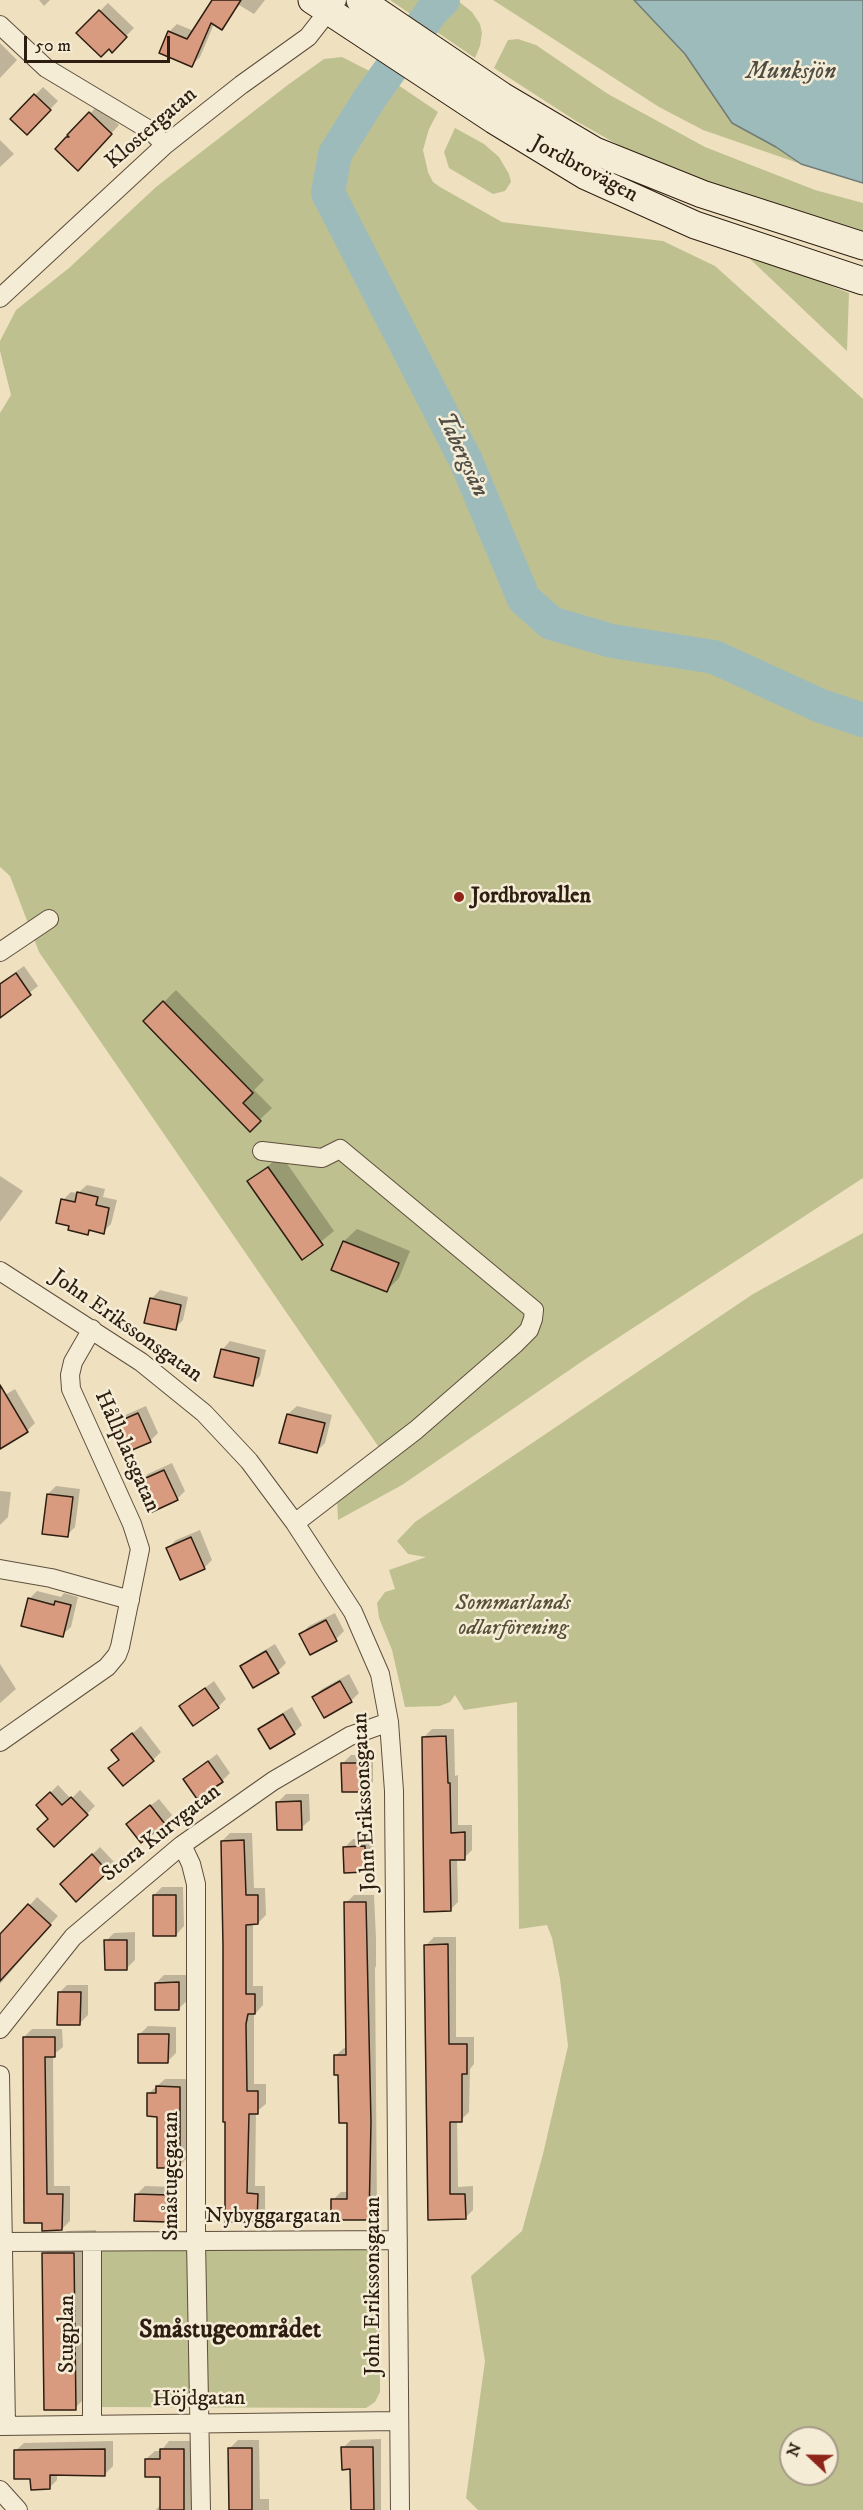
<!DOCTYPE html>
<html>
<head>
<meta charset="utf-8">
<style>
  body { margin:0 }
  #map { position:relative; width:863px; height:2510px; overflow:hidden; background:#efe1c0; font-family:"IM FELL DW Pica",serif }
  canvas { display:block }
  .north { position:absolute; left:779px; top:2426px; width:60px; height:60px; box-sizing:border-box; background:#f5ecd6; border:2px solid #a59a87; border-radius:50%; rotate:292deg; font-size:16px; font-weight:700; line-height:24px; text-align:center; color:#2d1e11 }
  .north::after { content:''; display:block; margin:auto; width:21px; height:27px; background:#8f2418; clip-path:polygon(50% 0,100% 100%,50% 72%,0 100%) }
  .scale { position:absolute; left:24px; top:36px; width:146px; height:27px; box-sizing:border-box; border:3px solid #2d1e11; border-top:0; padding-left:8px; font-size:18px; line-height:21px; white-space:nowrap; color:#2d1e11; -webkit-text-stroke:4px #f5ecd6; paint-order:stroke }
</style>
</head>
<body>
<div id="map">
<canvas width="863" height="2510"></canvas>
<div class="north">N</div>
<div class="scale">50 m</div>
</div>
<script>
const context = document.querySelector('canvas').getContext('2d');
context.lineJoin = 'round';
function fill(path, color) { context.fillStyle = color; context.fill(path, 'evenodd'); }
const toPath = rows => new Path2D(rows.map(r => 'M' + r).join(''));
function trace(path, color, width, dash) { context.strokeStyle = color; context.lineWidth = width; context.lineCap = dash ? 'butt' : 'round'; context.setLineDash(dash || []); context.stroke(path); }
function label(font, color, halo, rows, align = 'center') {
  context.font = font + ' "IM FELL DW Pica",serif'; context.lineWidth = 5; context.setLineDash([]); context.textBaseline = 'middle'; context.strokeStyle = halo; context.fillStyle = color; for (const [text, x, y, turn = 0] of rows) {
    context.save(); context.translate(x, y); context.rotate((+turn || 0) * Math.PI / 180); context.textAlign = isNaN(turn) ? turn : align; if (halo) context.strokeText(text, 0, 0); context.fillText(text, 0, 0); context.restore();
  }
}
fill(toPath([
  [390,0,457,0,472,12,480,24,482,33,480,46,475,58],
  [493,0,634,0,685,54,732,123,776,147,801,164,703,130,659,107],
  [518,39,536,45,608,94,705,147,815,190,863,203,863,235,699,180,629,151,576,121,494,68,508,40],
  [342,57,401,87,438,112,429,129,423,150,428,172,433,182,440,187,502,222,663,241,715,266,863,399,863,1178,587,1358,402,1485,338,1520,337,1500,389,1462,39,952,10,876,0,867,0,413,11,395,0,351,0,341,16,310,69,268,156,187,289,84,324,59],
  [455,128,484,144,499,157,509,174,511,182,505,191,493,194,449,168,444,152],
  [756,256,849,293,847,351,750,259],
  [863,1233,863,2510,478,2510,466,2498,485,2361,471,2276,522,2231,543,2154,568,2046,560,1979,552,1938,547,1925,519,1929,517,1702,464,1710,455,1695,450,1702,440,1706,405,1707,392,1650,379,1618,377,1603,385,1592,395,1589,389,1570,426,1557,408,1554,397,1541,415,1522,753,1294],
  [791,2438,827,2438,827,2474,791,2474],
  [380,2249,380,2392,375,2402,366,2408,98,2407,96,2250]
]), '#bec18f');
const water = toPath([
  [634,0,863,0,863,183,801,164,776,147,732,123,685,54,634,0]
]);
fill(water, '#9ebbbc');
trace(water, '#717c78', 1.5);
fill(toPath([
  [39,0,50,0,44,6],
  [214,0,265,0,254,14,239,5,221,28,214,24,200,57,192,65,169,32,177,24,194,31],
  [108,3,134,28,112,50,78,33],
  [0,43,17,60,0,78],
  [43,87,58,101,27,133,12,119],
  [98,105,119,125,86,161,57,149],
  [0,140,14,154,0,167],
  [24,966,38,986,0,1016,0,983],
  [176,990,264,1080,254,1090,272,1108,250,1129,145,1021],
  [281,1155,334,1231,302,1257,249,1182],
  [0,1176,23,1191,0,1222],
  [87,1185,105,1189,103,1197,117,1200,111,1224,103,1232,92,1229,88,1234,71,1225,63,1200,71,1192,78,1193],
  [357,1229,410,1251,399,1278,386,1291,333,1269,344,1241],
  [160,1290,188,1297,183,1320,175,1328,146,1322,152,1298],
  [230,1341,266,1350,260,1376,252,1384,222,1350],
  [15,1389,35,1423,27,1431,3,1445,0,1440,0,1398],
  [146,1406,158,1433,150,1441,114,1424,123,1416],
  [297,1406,332,1415,325,1443,317,1451,288,1414],
  [172,1463,185,1491,177,1499,140,1482,148,1474],
  [56,1486,80,1489,75,1527,67,1535,48,1494],
  [0,1491,11,1492,8,1517,0,1525],
  [200,1530,212,1560,204,1568,168,1548,176,1540],
  [37,1591,61,1597,64,1593,78,1597,71,1627,62,1635,29,1599],
  [335,1613,344,1631,336,1639,301,1634,309,1626],
  [275,1644,286,1663,278,1671,253,1686,242,1667,250,1659],
  [0,1664,16,1689,0,1703],
  [349,1674,359,1693,351,1701,314,1697,322,1689],
  [214,1681,226,1699,218,1707,181,1706],
  [292,1707,302,1725,294,1733,260,1730,268,1722],
  [141,1726,161,1752,153,1760,110,1768,120,1759,113,1750],
  [432,1729,454,1729,455,1776,458,1775,458,1825,472,1825,472,1850,464,1858,457,1858,458,1902,450,1910,424,1737],
  [217,1754,230,1773,222,1781,185,1779],
  [351,1755,373,1755,373,1782,365,1790,343,1763],
  [58,1785,71,1799,80,1790,95,1806,87,1814,50,1819,38,1805],
  [286,1794,309,1794,310,1820,301,1828,278,1802],
  [159,1799,172,1815,164,1823,136,1817],
  [230,1833,252,1833,254,1888,265,1888,266,1915,258,1923,253,1923,253,1986,263,1986,263,2005,254,2015,254,2084,266,2084,266,2104,256,2112,255,2186,265,2186,265,2212,257,2221,226,2221,222,1841],
  [353,1839,373,1839,374,1863,365,1871,345,1847],
  [100,1847,115,1863,76,1899,62,1884],
  [162,1887,183,1887,184,1926,176,1935,154,1895],
  [354,1895,374,1895,376,1938,376,1966,375,1968,377,2210,369,2218,333,2200,341,2192,348,2192,349,2122,335,2056,344,2048,347,2048,346,1903],
  [37,1897,58,1916,22,1955,24,1956,0,1984,0,1939],
  [135,1932,135,1960,127,1968,106,1941,114,1933],
  [434,1937,456,1937,456,2037,474,2037,474,2064,470,2069,469,2112,461,2120,457,2120,458,2187,473,2186,473,2210,465,2218,429,2219,426,1945],
  [164,1975,186,1975,187,2001,178,2009,156,1983],
  [67,1985,88,1985,88,2015,80,2023,59,1993],
  [148,2026,176,2027,176,2053,168,2061,140,2034],
  [32,2029,62,2029,63,2047,53,2055,54,2186,70,2186,70,2221,62,2229,44,2229,24,2037],
  [165,2079,188,2079,187,2158,179,2166,149,2093],
  [145,2186,176,2187,176,2212,168,2221,136,2195],
  [96,2230,98,2385,75,2408,44,2254,67,2231],
  [381,2439,381,2510,353,2510,352,2468,343,2448,351,2440],
  [238,2440,259,2440,260,2499,269,2499,269,2510,230,2510,230,2448],
  [113,2441,113,2466,105,2474,57,2474,57,2480,49,2488,32,2477,15,2451,24,2443],
  [169,2441,192,2441,193,2510,156,2510,161,2504,162,2476,146,2459,155,2451,161,2451]
]), '#0003');
trace(toPath([
  [443,0,432,11,370,98,335,154,328,193,466,461,524,599,551,623,612,641,714,657,821,706,863,720]
]), '#9ebbbc', 34);
const building = toPath([
  [212,0,241,0,222,30,211,23,192,67,159,53,168,31,187,39,212,0],
  [99,10,127,37,112,53,109,49,101,57,76,33,99,10],
  [34,94,51,110,27,135,10,119,34,94],
  [89,112,112,134,78,171,55,149,66,137,69,137,67,135,89,112],
  [16,973,31,995,0,1018,0,984,16,973],
  [163,1001,253,1093,243,1103,261,1121,250,1132,143,1021,163,1001],
  [268,1167,323,1245,302,1260,247,1181,268,1167],
  [77,1192,98,1197,96,1205,109,1208,104,1234,89,1230,88,1235,68,1230,69,1226,56,1223,61,1199,75,1202,77,1192],
  [343,1241,399,1263,387,1292,331,1270,343,1241],
  [150,1298,181,1305,176,1330,144,1323,150,1298],
  [221,1349,259,1358,253,1386,214,1377,221,1349],
  [0,1385,28,1432,0,1449,0,1385],
  [138,1413,151,1442,125,1453,113,1424,138,1413],
  [287,1414,325,1423,317,1453,279,1443,287,1414],
  [164,1470,178,1500,152,1512,139,1481,164,1470],
  [47,1494,73,1497,68,1537,42,1534,47,1494],
  [191,1537,205,1569,180,1580,166,1548,191,1537],
  [28,1598,54,1605,55,1601,71,1605,63,1637,21,1626,28,1598],
  [326,1620,337,1641,310,1655,299,1634,326,1620],
  [266,1651,279,1673,253,1688,240,1666,266,1651],
  [340,1681,352,1702,324,1718,312,1697,340,1681],
  [205,1688,219,1708,193,1726,179,1706,205,1688],
  [283,1714,295,1734,270,1749,258,1729,283,1714],
  [132,1733,154,1761,123,1786,108,1768,119,1760,111,1750,132,1733],
  [446,1736,448,1783,450,1783,451,1833,465,1832,465,1860,450,1860,451,1911,424,1912,422,1737,446,1736],
  [208,1761,223,1782,197,1799,183,1779,208,1761],
  [341,1763,366,1763,366,1792,342,1792,341,1763],
  [50,1792,62,1805,71,1797,88,1815,54,1847,37,1829,48,1819,36,1805,50,1792],
  [301,1801,302,1830,277,1830,276,1802,301,1801],
  [150,1805,165,1824,141,1843,126,1824,150,1805],
  [244,1840,246,1895,258,1895,258,1924,246,1925,246,1994,255,1994,255,2014,248,2014,246,2024,247,2091,258,2091,258,2114,249,2114,247,2193,258,2194,257,2222,225,2222,225,2122,223,2122,223,1946,221,1841,244,1840],
  [365,1846,366,1872,344,1873,343,1847,365,1846],
  [92,1854,108,1872,76,1902,60,1884,92,1854],
  [153,1895,176,1895,176,1936,153,1936,153,1895],
  [344,1902,366,1902,371,2122,369,2220,331,2220,331,2199,347,2199,347,2123,339,2123,338,2075,334,2075,334,2055,346,2055,344,1902],
  [28,1904,51,1925,0,1981,0,1934,28,1904],
  [104,1940,127,1940,127,1970,105,1970,104,1940],
  [448,1944,449,2044,467,2044,467,2074,462,2074,462,2122,450,2122,450,2194,465,2194,466,2219,428,2220,424,1945,448,1944],
  [179,1982,179,2010,155,2010,155,1983,179,1982],
  [58,1992,81,1992,80,2025,57,2025,58,1992],
  [138,2034,169,2034,168,2063,138,2063,138,2034],
  [23,2037,55,2037,55,2057,45,2057,47,2194,63,2194,62,2230,42,2231,42,2223,24,2223,23,2037],
  [156,2086,180,2087,180,2168,157,2168,157,2117,147,2116,147,2093,156,2093,156,2086],
  [135,2194,169,2195,168,2222,134,2221,135,2194],
  [42,2253,74,2253,76,2410,44,2410,42,2253],
  [341,2447,373,2447,374,2510,351,2510,350,2469,342,2470,341,2447],
  [228,2448,252,2448,252,2510,229,2510,228,2448],
  [105,2449,105,2476,50,2475,50,2489,31,2490,30,2479,14,2479,14,2450,105,2449],
  [160,2449,184,2449,184,2510,160,2510,160,2477,145,2477,145,2459,160,2459,160,2449]
]);
fill(building, '#d99b7f');
trace(building, '#2d1e11', 1.5);
const street = toPath([
  [0,25,46,68,151,131,165,145],
  [0,298,165,145,241,85,308,37,337,0],
  [0,952,49,919],
  [262,1151,322,1158,340,1149,534,1310,533,1319,529,1330,515,1344,416,1430,295,1523],
  [0,1271,141,1362,204,1413,249,1461,295,1523,353,1612,380,1674,389,1722,394,1791,400,2510],
  [0,1569,51,1578,130,1600],
  [0,1742,107,1667,117,1655,120,1647,140,1549,132,1524,71,1389,70,1375,73,1362,92,1329],
  [182,1845,191,1864,196,1884,196,2241,201,2510],
  [0,2029,73,1937,182,1845,273,1781,350,1736,389,1722],
  [0,2075,6,2425],
  [3,2242,398,2240],
  [92,2243,92,2425],
  [0,2426,399,2421],
  [0,2490,18,2510]
]);
const secondary = toPath([
  [312,0,494,120,586,176,695,225,863,281],
  [360,0,502,96,595,151,702,194,863,246]
]);
trace(street, '#5e4f3d', 20);
trace(secondary, '#2d1e11', 29);
trace(street, '#f5ecd6', 18);
trace(secondary, '#f5ecd6', 27);
for (const [x, y, r, color] of [
  [459,897,6,"#8f2418"]
]) { const dot = new Path2D(); dot.arc(x, y, r, 0, 2 * Math.PI); context.fillStyle = color; context.fill(dot); trace(dot, '#f5ecd6', 2); }
label('22px', '#2d1e11', '#f5ecd6', [
  ["Klostergatan",152,129,-41],
  ["Jordbrovägen",584,170,28],
  ["John Erikssonsgatan",126,1327,35],
  ["Hållplatsgatan",126,1452,66],
  ["John Erikssonsgatan",366,1802,-93],
  ["Stora Kurvgatan",162,1834,-38],
  ["Småstugegatan",172,2176,-90],
  ["Nybyggargatan",273,2217],
  ["John Erikssonsgatan",374,2286,-90],
  ["Stugplan",68,2334,-90],
  ["Höjdgatan",199,2400,-1]
]);
label('bold 22px', '#2d1e11', '#f5ecd6', [
  ["Jordbrovallen",471,897]
], 'left');
label('italic 22px', '#584f37', '#f5ecd6', [
  ["Sommarlands",513,1604],
  ["odlarförening",513,1629]
]);
label('italic 24px', '#4f4d44', '#f5ecd6', [
  ["Munksjön",791,73],
  ["Tabergsån",461,455,65]
]);
label('bold 26px', '#2d1e11', '#f5ecd6', [
  ["Småstugeområdet",230,2332]
]);
</script>
</body>
</html>
